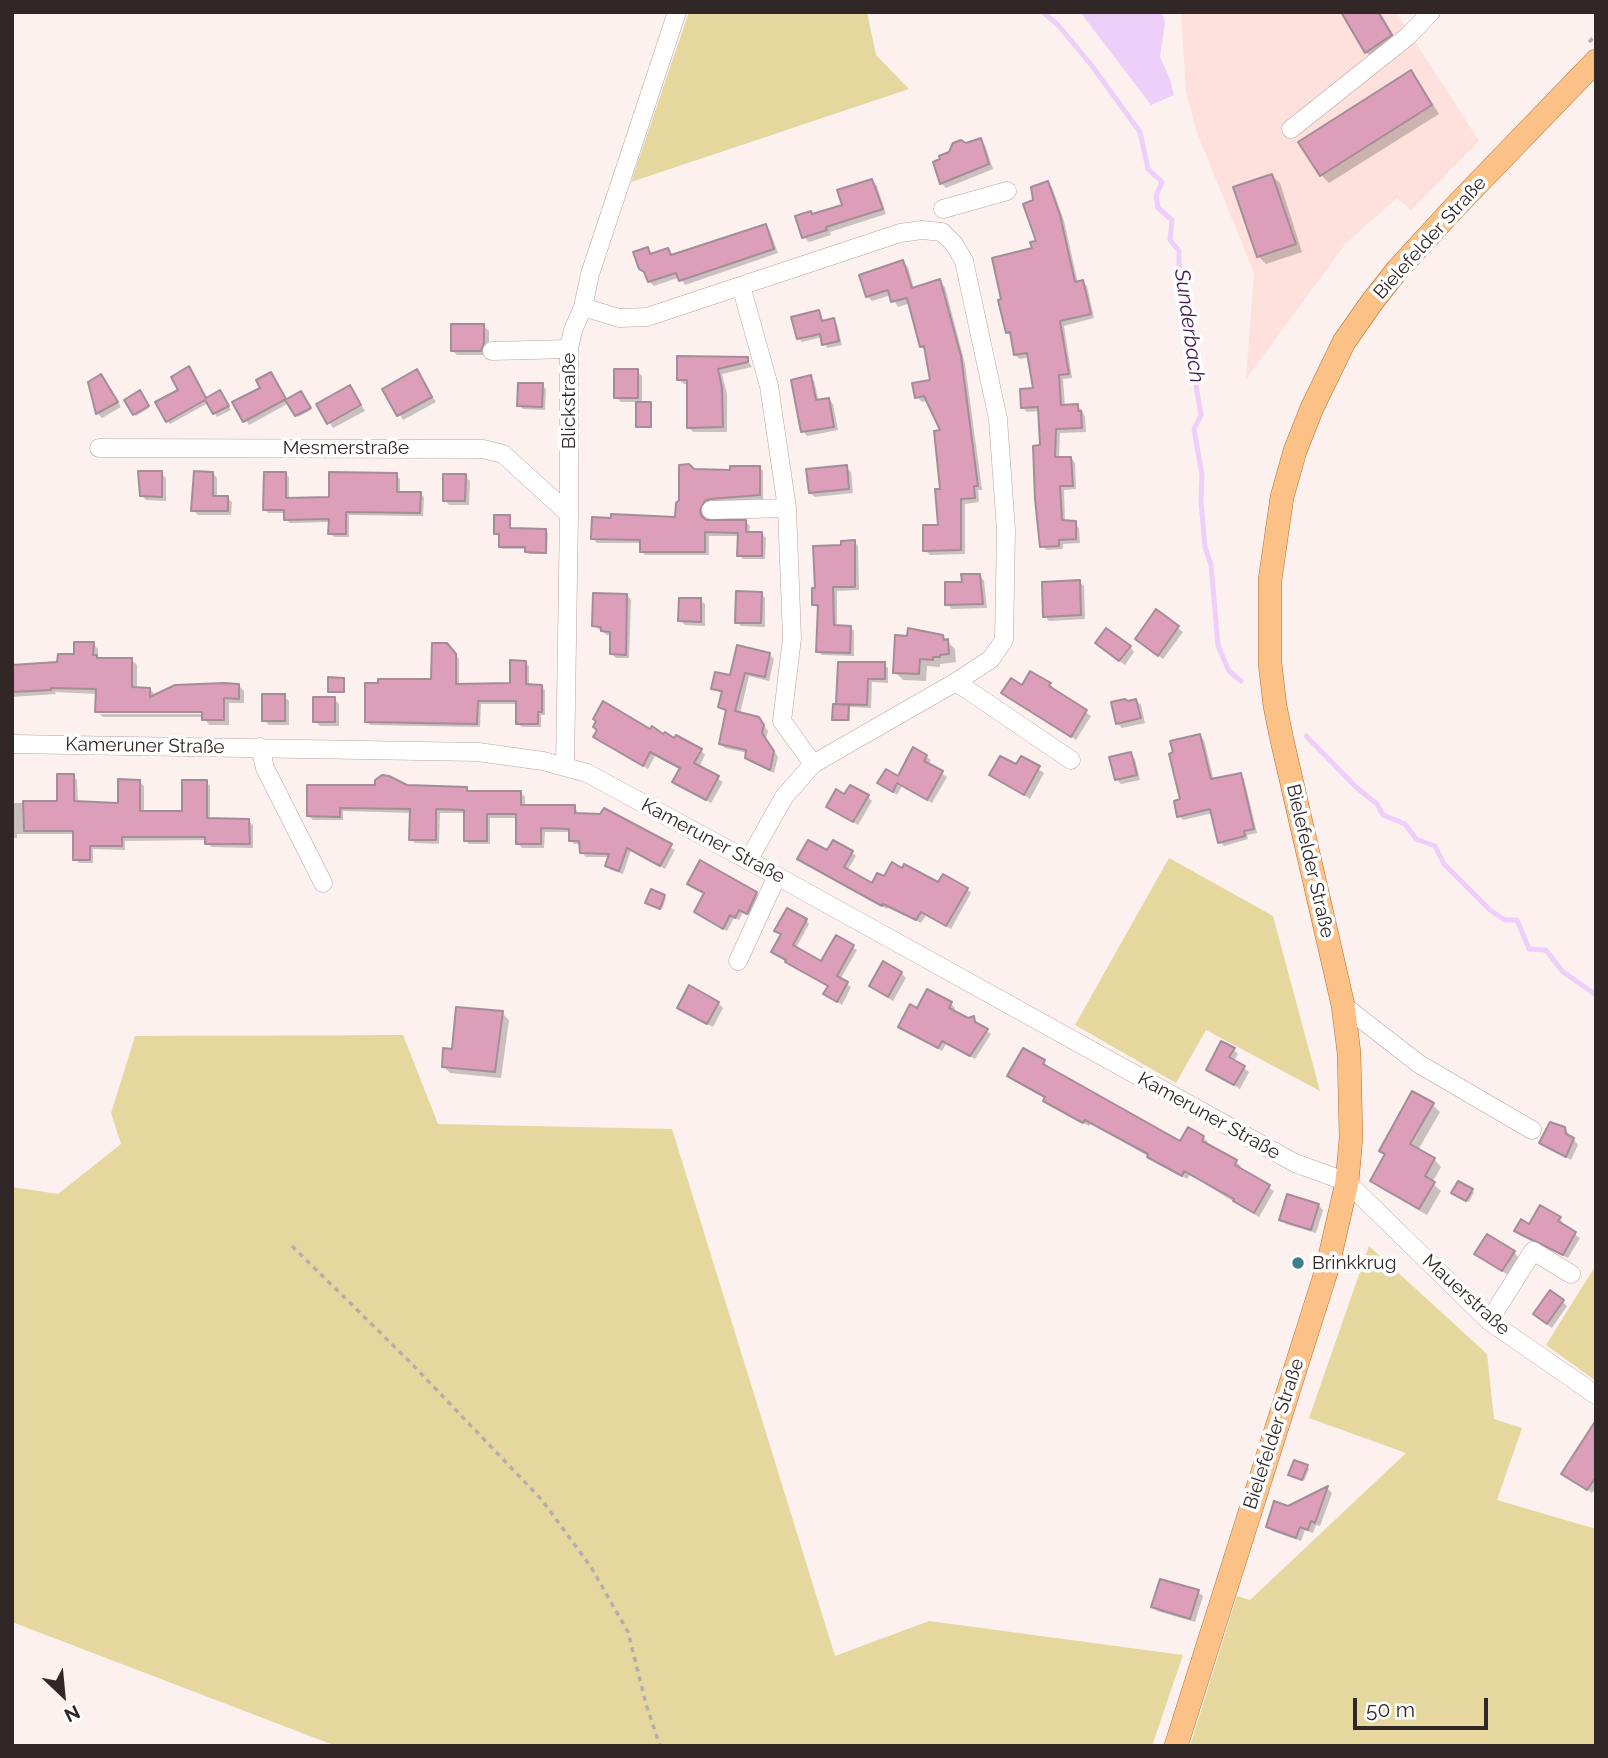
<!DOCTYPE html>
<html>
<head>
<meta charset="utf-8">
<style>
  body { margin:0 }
  #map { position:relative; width:1608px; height:1758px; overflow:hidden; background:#fcf1ef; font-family:Raleway,sans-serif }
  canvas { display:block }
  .frame { position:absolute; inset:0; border:14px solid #312726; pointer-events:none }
  .north { position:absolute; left:28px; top:1660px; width:70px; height:70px; -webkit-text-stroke:5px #fff; paint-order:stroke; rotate:154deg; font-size:19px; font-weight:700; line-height:28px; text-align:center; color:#312726 }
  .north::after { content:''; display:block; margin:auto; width:24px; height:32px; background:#312726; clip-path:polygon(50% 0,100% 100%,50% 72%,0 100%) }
  .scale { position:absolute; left:1353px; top:1698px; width:135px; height:32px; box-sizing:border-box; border:4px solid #312726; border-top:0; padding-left:9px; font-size:21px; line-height:24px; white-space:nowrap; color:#312726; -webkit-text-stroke:5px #fff; paint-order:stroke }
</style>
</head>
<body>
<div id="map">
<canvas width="1608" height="1758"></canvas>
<div class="frame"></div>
<div class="north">N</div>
<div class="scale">50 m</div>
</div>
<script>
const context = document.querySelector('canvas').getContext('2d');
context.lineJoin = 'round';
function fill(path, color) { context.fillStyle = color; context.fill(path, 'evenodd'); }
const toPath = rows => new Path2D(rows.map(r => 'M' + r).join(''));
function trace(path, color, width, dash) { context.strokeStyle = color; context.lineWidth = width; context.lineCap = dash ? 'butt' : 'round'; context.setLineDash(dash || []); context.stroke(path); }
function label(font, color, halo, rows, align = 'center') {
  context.font = font + ' Raleway,sans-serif'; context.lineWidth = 7; context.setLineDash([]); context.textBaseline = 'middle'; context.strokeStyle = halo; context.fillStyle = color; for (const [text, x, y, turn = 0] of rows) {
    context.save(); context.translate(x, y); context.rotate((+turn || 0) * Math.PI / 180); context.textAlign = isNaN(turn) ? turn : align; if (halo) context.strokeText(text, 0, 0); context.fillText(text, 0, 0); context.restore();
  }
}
fill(toPath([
  [1181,12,1396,12,1479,141,1411,210,1397,198,1346,243,1246,379,1254,273,1196,130,1186,92]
]), '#fee0dd');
fill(toPath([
  [689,12,867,12,876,55,909,89,631,182],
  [1169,858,1273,916,1320,1091,1206,1030,1176,1083,1075,1025],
  [403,1035,438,1124,672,1129,835,1656,929,1621,1183,1655,1152,1746,336,1746,12,1622,12,1187,58,1194,121,1144,111,1113,135,1036],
  [1369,1246,1487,1354,1494,1419,1522,1428,1497,1500,1596,1529,1596,1746,1190,1746,1237,1596,1250,1600,1406,1453,1309,1418],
  [1596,1265,1596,1381,1546,1345]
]), '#e6d79f');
fill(toPath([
  [1080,12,1162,12,1165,23,1160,57,1170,79,1174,95,1151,105]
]), '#eecffa');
fill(toPath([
  [1343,12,1380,12,1398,43,1374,59,1366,52],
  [1410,73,1418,80,1439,114,1329,183,1321,175],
  [980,140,985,145,993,169,946,188,941,183,966,145],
  [1272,176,1280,183,1302,252,1266,264,1258,256],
  [872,181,877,186,886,214,830,232,831,235,809,242,804,237,813,216,844,206],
  [1047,183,1052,187,1064,221,1078,283,1082,282,1087,286,1094,318,1064,326,1072,378,1063,379,1065,406,1077,406,1082,410,1085,417,1086,432,1060,433,1059,459,1071,458,1075,463,1076,489,1064,490,1065,522,1075,523,1079,528,1080,543,1063,544,1063,549,1047,550,1042,546,1040,411,1027,412,1023,408,1035,389,1030,357,1020,359,1015,355,1012,337,1007,332,1034,249,1038,242,1035,201],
  [766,226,770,231,778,253,685,285,680,277,654,286,649,281,648,249,652,254,668,250,673,256],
  [903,262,908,267,914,289,939,281,945,287,965,364,982,490,978,490,979,502,965,504,965,554,930,555,925,550,940,527,943,431,928,401,922,402,917,397,932,382,926,351,921,346,911,303,898,307,891,295,872,301,867,296],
  [819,312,824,322,833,320,837,324,842,345,827,348,822,337,802,342,798,338],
  [484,326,489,331,489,348,486,355,457,355,452,350],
  [747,359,752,367,722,374,727,394,727,432,693,432,689,427,689,384,684,384,679,380],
  [637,371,642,376,642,404,652,406,652,428,638,426,638,402,621,402,616,397],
  [192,372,207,400,220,392,231,410,217,417,208,403,170,424,167,421,180,390],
  [417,372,436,402,403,420,385,389],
  [271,374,287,400,303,395,311,410,298,417,289,403,249,425,235,403,262,389],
  [101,377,121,407,102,418,97,413,90,383],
  [810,377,814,381,819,402,829,400,833,404,838,430,807,436,803,431],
  [542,385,546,389,545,410,523,409,519,405],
  [350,388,365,411,333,428,318,405],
  [142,394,149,408,136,416,134,414],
  [759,467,763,471,763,499,715,502,708,504,703,514,704,521,746,522,750,526,749,534,762,534,766,538,765,559,743,559,739,555,739,536,709,536,709,555,645,555,641,551,641,543,597,543,593,539,676,519,694,471,732,471],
  [846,467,851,472,853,493,815,497,810,493],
  [139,472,161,473,166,478,166,501,146,500,142,496],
  [213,473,217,478,217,498,227,498,232,502,231,515,198,515,193,510],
  [285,474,289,477,289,500,331,499,396,475,400,479,400,494,420,494,424,497,423,516,349,515,349,537,334,537,330,533,330,522,290,523,286,520,286,513,268,513,264,509],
  [465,476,470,481,469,505,449,505,445,500],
  [509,517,511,530,546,531,548,533,547,554,529,554,527,549,502,549,500,536,495,534],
  [854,541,858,546,859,590,837,591,837,627,850,627,854,631,854,656,822,655,818,651,819,609,813,604,817,590,843,546],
  [980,576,984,581,987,608,952,609,947,604],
  [1079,582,1084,586,1085,619,1049,621,1045,616],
  [761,593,765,598,765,627,741,626,737,622],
  [627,595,631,600,629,658,616,658,612,654,612,635,607,635,594,626],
  [700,600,705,604,705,626,685,625,680,620],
  [1157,612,1183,632,1163,659,1142,644],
  [942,636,955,649,956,662,940,664,940,667,927,666,926,681,903,680,895,672],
  [93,644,98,649,98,659,132,660,137,665,137,689,150,689,156,696,239,686,244,691,244,703,229,703,229,725,209,725,204,717,103,717,97,711,98,694,55,692,56,694,12,697,12,667,59,664,75,656],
  [100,710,211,711,211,714,100,714],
  [1130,647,1134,652,1125,665,1104,650],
  [451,649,459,659,459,686,511,685,525,662,529,666,529,686,541,686,545,690,545,715,541,715,541,727,522,727,518,724,518,704,481,704,480,727,370,725,366,721,433,681],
  [769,654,774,659,769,681,749,676,740,714,758,718,768,731,766,738,778,757,774,773,751,762,747,757,748,753,725,748,720,743,727,712,720,707,723,694,713,688],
  [884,664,888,668,888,683,872,682,871,708,850,707,850,721,836,721,834,719,840,706,838,703],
  [1031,673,1050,685,1055,689,1054,691,1091,716,1076,740,1004,693,1022,687],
  [343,679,345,693,329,691],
  [284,696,289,701,289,725,269,725,264,720],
  [334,699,339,704,339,726,320,726,315,721],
  [1136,700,1141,705,1145,723,1122,728,1117,723],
  [650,731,701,750,705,755,699,767,723,782,711,803,674,781,681,770,655,756,648,769,595,737],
  [1200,736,1204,740,1214,781,1240,775,1244,779,1257,833,1247,835,1248,839,1224,846,1220,842,1213,813,1183,820,1179,816],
  [1130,754,1135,759,1140,780,1121,784,1116,779],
  [926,756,931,760,928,765,947,777,932,803,902,786,897,795,880,783,898,778],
  [1021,758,1044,773,1030,799,991,775,1016,767],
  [73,776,77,780,78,803,120,805,139,781,144,786,144,813,183,813,206,782,210,786,210,819,248,821,253,825,253,848,211,847,207,840,125,841,125,850,93,849,93,863,79,863,75,859,75,834,17,834,17,838,12,838,12,803,58,803],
  [406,787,467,789,471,793,521,793,525,797,525,807,575,807,579,815,601,816,604,810,675,850,665,869,631,850,623,874,611,870,607,866,610,857,586,857,581,852,581,844,574,844,570,840,570,832,545,832,544,848,522,848,518,843,518,818,490,818,490,844,469,844,465,840,465,813,440,813,439,844,415,843,411,839,411,813,343,811,343,820,313,820,308,816],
  [845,796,867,796,872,801,858,825,829,807],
  [852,852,856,856,847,871,872,886,967,889,971,893,951,929,926,915,921,923,888,907,887,909,800,859,827,853],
  [693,887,756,893,760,897,751,916,743,912,739,920,734,918,727,931,696,912,706,894],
  [664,896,666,898,662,909,649,904],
  [806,920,809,924,796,948,822,963,836,938,857,950,840,980,851,987,842,1005,825,994,829,987,791,966,773,952,782,935,777,930],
  [901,973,906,978,893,1001,871,986],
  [718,1003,723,1008,713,1027,679,1008],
  [951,1004,955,1008,953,1012,968,1020,973,1018,978,1026,991,1034,975,1059,946,1044,942,1051,900,1027,918,1010],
  [502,1013,509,1020,501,1078,450,1073,443,1066,454,1051],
  [1233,1049,1238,1054,1234,1061,1249,1072,1240,1089,1208,1069],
  [1023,1051,1044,1062,1049,1068,1181,1143,1203,1137,1208,1142,1206,1145,1236,1162,1241,1166,1239,1169,1274,1191,1259,1217,1190,1175,1187,1179,1091,1123,1089,1126,1050,1105,1046,1099,1014,1081,1009,1076],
  [1432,1104,1440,1112,1418,1150,1434,1159,1441,1167,1432,1183,1441,1191,1427,1215,1380,1188,1373,1181,1386,1156,1381,1150],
  [1564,1128,1578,1145,1571,1160,1541,1143],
  [1472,1191,1474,1192,1469,1202,1455,1194],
  [1318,1205,1323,1210,1316,1233,1286,1224,1281,1219],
  [1560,1219,1564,1224,1563,1226,1580,1238,1568,1258,1521,1236,1516,1231],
  [1514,1252,1518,1257,1508,1275,1477,1254],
  [1563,1302,1567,1306,1552,1328,1540,1319],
  [1307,1467,1309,1469,1304,1481,1292,1476],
  [1563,1474,1596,1474,1596,1488,1592,1493],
  [1328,1489,1332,1493,1320,1526,1316,1525,1313,1533,1305,1530,1301,1541,1272,1531,1268,1526,1288,1508],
  [1198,1592,1203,1596,1195,1622,1157,1611,1153,1606]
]), '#0003');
trace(toPath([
  [1043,12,1058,25,1092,66,1140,132,1148,169,1162,182,1156,196,1158,208,1172,220,1170,240,1179,251,1179,267,1185,285,1185,308,1192,335,1193,368,1201,415,1194,429,1202,475,1201,501,1205,547,1211,565,1218,646,1229,671,1241,681],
  [1306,736,1356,787,1377,804,1383,815,1405,824,1416,839,1435,846,1444,864,1490,910,1505,920,1517,920,1529,949,1546,950,1562,971,1596,995]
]), '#eecffa', 5);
const building = toPath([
  [1341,12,1378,12,1392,35,1365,53,1341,12],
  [1411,70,1432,105,1320,176,1298,142,1411,70],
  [981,138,989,164,940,184,933,162,940,159,939,156,949,152,953,143,961,140,966,143,981,138],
  [1272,174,1296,244,1257,257,1233,187,1272,174],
  [872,179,883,209,826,227,827,230,802,238,795,216,811,211,812,214,842,205,837,190,872,179],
  [1048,181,1060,215,1075,282,1083,280,1091,314,1060,321,1069,374,1059,375,1061,405,1078,404,1078,411,1081,411,1082,428,1056,429,1055,457,1071,457,1073,486,1060,486,1062,520,1076,521,1076,539,1059,540,1059,546,1040,547,1035,499,1033,446,1040,445,1038,407,1021,408,1020,389,1033,388,1027,353,1014,355,1010,332,1006,333,998,300,1001,299,992,258,1032,248,1030,242,1036,241,1023,204,1033,200,1031,187,1048,181],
  [766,224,774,249,679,281,676,273,648,282,644,272,639,269,633,252,648,247,650,254,668,248,671,255,766,224],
  [903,260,912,288,940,279,961,356,978,486,974,486,975,498,961,499,961,550,923,551,923,525,938,525,935,489,940,489,934,431,940,430,924,396,915,398,912,383,930,380,924,346,920,347,907,298,891,302,888,290,866,297,859,275,903,260],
  [819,310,822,321,834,318,839,341,822,345,820,334,797,339,791,317,819,310],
  [451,324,484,324,484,343,481,351,451,351,451,324],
  [677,356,748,357,748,362,718,369,722,388,723,427,687,428,687,380,677,380,677,356],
  [189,366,206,398,220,390,229,406,213,414,205,400,166,422,155,402,178,390,171,377,189,366],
  [417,369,432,397,397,416,382,389,417,369],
  [614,369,638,369,638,398,614,398,614,369],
  [271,372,286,399,243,422,232,402,260,388,256,380,271,372],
  [101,374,118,402,96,414,88,382,101,374],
  [811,375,816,400,829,398,834,427,801,432,791,380,811,375],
  [518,383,543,383,542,407,517,406,518,383],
  [350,385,361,405,327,424,316,404,350,385],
  [140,390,149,406,133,415,124,400,140,390],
  [301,391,311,408,295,416,285,400,301,391],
  [636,402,651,402,651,427,636,427,636,402],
  [689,464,694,469,730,470,730,466,760,466,760,495,710,499,705,501,700,510,701,515,706,520,746,520,746,532,762,532,762,556,737,556,738,533,705,532,705,552,640,552,640,540,591,539,592,517,611,518,611,514,675,517,676,503,679,500,679,465,689,464],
  [847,465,849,489,809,493,806,469,847,465],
  [138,471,162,471,162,497,140,496,138,471],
  [194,471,213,472,213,496,228,496,228,511,191,511,194,471],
  [264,472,286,472,286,498,329,497,329,472,397,473,397,492,421,492,420,513,346,512,346,534,328,534,329,519,284,520,284,510,263,510,264,472],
  [443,474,466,474,465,501,443,501,443,474],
  [494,515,510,515,510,528,546,529,546,553,525,552,525,547,499,547,499,534,494,534,494,515],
  [855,540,855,587,833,587,834,625,851,626,850,653,816,652,818,605,812,605,812,588,815,588,813,546,841,545,841,541,855,540],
  [961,574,980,574,983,604,945,605,945,582,962,582,961,574],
  [1080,580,1081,615,1043,617,1042,582,1080,580],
  [736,591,762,592,761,623,735,623,736,591],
  [593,593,627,594,626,655,610,654,610,632,601,631,601,627,592,626,593,593],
  [679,598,701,598,701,622,678,621,679,598],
  [1156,609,1179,626,1158,656,1135,639,1156,609],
  [908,628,943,635,944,640,948,639,949,654,940,655,940,657,933,657,933,660,920,659,919,674,893,673,895,635,907,636,908,628],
  [1106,628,1131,646,1119,661,1095,643,1106,628],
  [74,642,94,642,93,655,97,655,97,658,132,658,132,687,150,688,150,697,175,685,224,683,239,684,239,699,224,698,224,720,202,720,202,712,95,712,96,689,51,688,51,690,12,692,12,665,57,662,58,654,74,654,74,642],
  [432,643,447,643,456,654,456,684,510,683,510,660,526,661,526,684,542,685,542,712,538,712,538,724,516,724,516,701,478,701,477,724,365,722,365,683,378,683,378,679,431,679,432,643],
  [737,645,770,653,765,677,745,673,735,711,759,717,764,725,762,733,774,751,770,770,745,758,746,750,719,744,726,710,718,707,722,691,711,689,715,672,730,675,737,645],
  [838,662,885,662,885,679,868,679,867,705,836,704,838,662],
  [1030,671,1051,683,1049,686,1087,710,1071,737,1001,693,1011,678,1022,685,1030,671],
  [328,677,344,678,344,692,328,692,328,677],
  [262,694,285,694,285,721,262,721,262,694],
  [313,697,335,697,335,722,313,722,313,697],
  [1125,699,1128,701,1136,699,1141,718,1116,724,1111,702,1125,699],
  [603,701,650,729,652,726,663,734,665,732,674,738,676,735,702,749,694,763,719,776,706,800,672,782,680,768,650,752,643,766,593,737,597,730,593,727,596,721,593,719,603,701],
  [833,704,849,705,848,720,832,720,833,704],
  [1200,734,1211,779,1241,773,1254,829,1244,831,1245,836,1218,843,1210,809,1177,817,1174,801,1180,799,1169,754,1173,752,1170,741,1200,734],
  [913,747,927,755,924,761,943,771,927,800,897,783,893,792,877,783,886,769,898,776,913,747],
  [1131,752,1137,775,1115,780,1109,757,1131,752],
  [1000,756,1016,764,1021,756,1040,766,1024,795,989,775,1000,756],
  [57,774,74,774,74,801,118,803,118,779,140,780,140,811,182,811,182,780,207,780,207,818,249,819,250,844,205,844,205,837,122,837,122,846,90,846,90,860,73,860,73,831,24,831,23,801,57,801,57,774],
  [382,775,389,776,407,785,467,787,467,791,521,791,521,805,575,805,575,813,600,814,604,808,672,844,660,866,627,848,619,871,605,866,609,854,580,853,579,841,569,841,569,829,541,828,541,844,516,844,516,814,487,814,487,841,464,841,464,810,436,809,436,840,409,840,410,809,340,808,340,817,307,816,307,785,375,785,375,780,382,775],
  [850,785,869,795,853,822,826,807,836,789,844,794,850,785],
  [808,840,827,850,833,840,853,851,844,867,872,883,877,873,884,876,892,862,902,868,904,864,938,882,943,874,968,888,946,926,921,912,916,920,883,904,882,906,797,859,808,840],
  [700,860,757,892,747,914,739,910,735,918,730,915,723,929,694,912,704,893,687,884,700,860],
  [651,889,665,895,660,909,645,903,651,889],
  [787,908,807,919,793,945,821,961,836,935,854,945,837,976,848,982,837,1002,823,994,828,986,785,962,786,960,771,952,781,934,774,931,787,908],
  [883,961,902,972,888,997,869,986,883,961],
  [689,985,719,1002,707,1024,677,1008,689,985],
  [927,989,952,1002,949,1008,968,1018,974,1016,975,1022,988,1029,970,1056,942,1041,938,1048,898,1027,910,1004,917,1008,927,989],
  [456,1007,503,1011,495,1072,442,1067,443,1048,452,1049,456,1007],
  [1221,1041,1235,1048,1229,1057,1245,1066,1234,1085,1206,1070,1221,1041],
  [1023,1048,1045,1060,1043,1064,1180,1141,1188,1127,1204,1136,1202,1141,1237,1160,1235,1165,1270,1185,1254,1213,1233,1201,1234,1199,1184,1171,1182,1176,1147,1157,1148,1154,1085,1120,1083,1123,1043,1101,1045,1097,1007,1076,1023,1048],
  [1412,1091,1434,1103,1410,1144,1435,1158,1425,1176,1435,1182,1419,1209,1370,1181,1385,1154,1379,1151,1412,1091],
  [1550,1122,1565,1127,1566,1134,1574,1138,1566,1157,1539,1143,1550,1122],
  [1458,1181,1473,1189,1466,1201,1451,1193,1458,1181],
  [1287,1194,1319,1204,1311,1230,1279,1220,1287,1194],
  [1540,1205,1561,1217,1558,1221,1576,1232,1563,1255,1514,1231,1521,1219,1529,1224,1540,1205],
  [1487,1234,1515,1251,1502,1271,1474,1254,1487,1234],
  [1550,1290,1564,1300,1547,1324,1533,1314,1550,1290],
  [1596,1420,1596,1477,1587,1490,1561,1474,1596,1420],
  [1294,1460,1308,1465,1302,1480,1288,1475,1294,1460],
  [1328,1486,1315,1523,1311,1521,1308,1530,1300,1527,1296,1538,1266,1527,1274,1501,1288,1506,1328,1486],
  [1160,1579,1199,1590,1190,1619,1151,1607,1160,1579]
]);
fill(building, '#dc9eb9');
trace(building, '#a48d97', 2);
const minor = toPath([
  [1291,129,1408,36,1431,12],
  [943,209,1007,191],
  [741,286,769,386,787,508,792,638,782,721,813,764],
  [583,307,619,318,647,317,900,233,922,230,942,232,954,244,964,261,998,419,1006,530,1004,640,991,659,956,682,813,764,784,797,748,861],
  [492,351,569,349],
  [99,448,483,449,503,454,569,514],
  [711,510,787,508],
  [956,682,1071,760],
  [12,744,478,752,543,761,587,773,777,876,1295,1163,1347,1182,1489,1321,1596,1395],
  [260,747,265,768,323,883],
  [565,766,569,514,569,349,573,330,583,307,590,274,677,12],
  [738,961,777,876],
  [1343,1005,1419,1064,1532,1130],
  [1489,1321,1533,1251,1571,1274]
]);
const major = toPath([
  [1176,1746,1327,1269,1347,1182,1351,1138,1349,1053,1343,1005,1282,740,1275,706,1270,663,1270,580,1282,497,1295,451,1312,408,1344,342,1372,302,1398,269,1455,207,1596,61]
]);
trace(minor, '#bca29f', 19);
trace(major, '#b37030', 24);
trace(toPath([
  [1589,42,1596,35],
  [292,1246,409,1361,542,1500,591,1567,628,1632,646,1704,660,1746]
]), '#b7adab', 3.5, [5, 5]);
trace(minor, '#fff', 18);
trace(major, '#fbc186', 23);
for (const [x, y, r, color] of [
  [1298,1263,7,"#3b808e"]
]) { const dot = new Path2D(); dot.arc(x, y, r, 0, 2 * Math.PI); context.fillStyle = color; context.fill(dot); trace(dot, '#fff', 2.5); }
label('19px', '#312726', '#fff', [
  ["Bielefelder Straße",1430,238,-48],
  ["Blickstraße",569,401,-90],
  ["Mesmerstraße",346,448],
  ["Kameruner Straße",145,746,1],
  ["Kameruner Straße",713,841,28],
  ["Bielefelder Straße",1310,861,77],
  ["Kameruner Straße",1209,1116,29],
  ["Mauerstraße",1466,1295,42],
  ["Bielefelder Straße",1274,1434,-72]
]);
label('19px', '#312726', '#fff', [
  ["Brinkkrug",1312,1263]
], 'left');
label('italic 21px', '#461755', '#fff', [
  ["Sunderbach",1189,326,82]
]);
</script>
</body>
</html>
